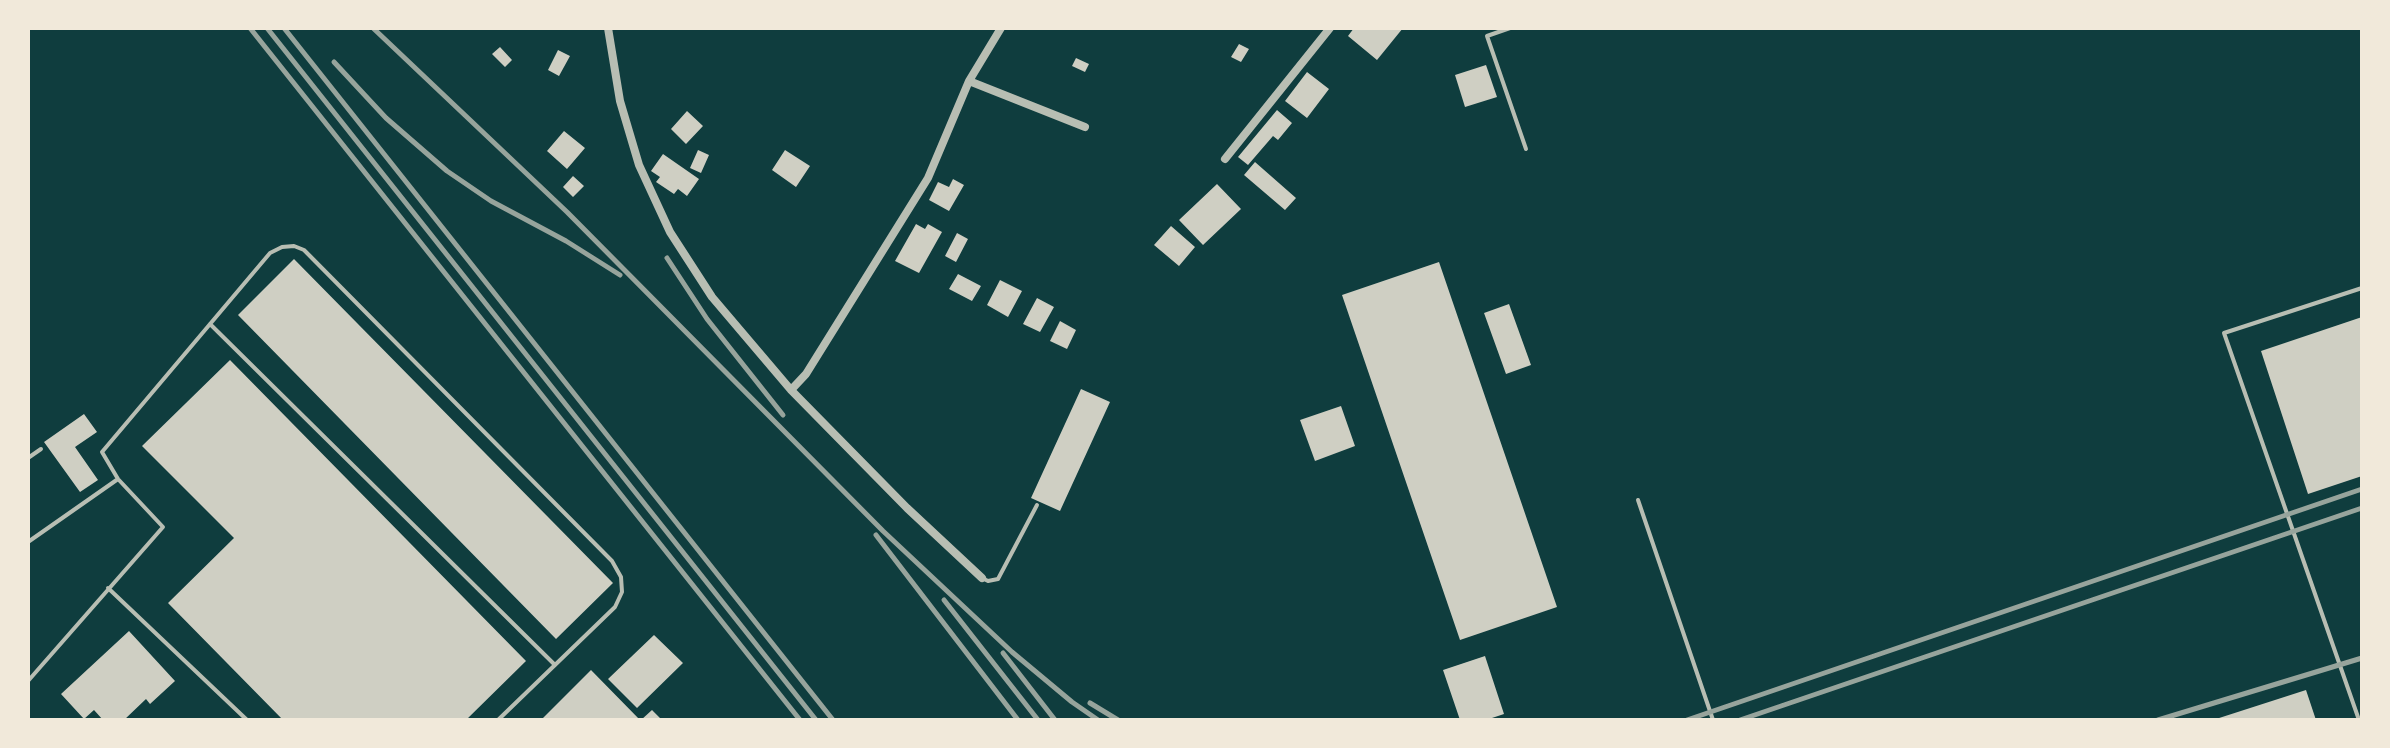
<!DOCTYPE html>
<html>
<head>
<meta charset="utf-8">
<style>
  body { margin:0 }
  #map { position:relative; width:2390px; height:748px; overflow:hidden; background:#0f3d3e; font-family:"Sofia Sans Condensed",sans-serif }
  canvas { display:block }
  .frame { position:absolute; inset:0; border:30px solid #f1e9da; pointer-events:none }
</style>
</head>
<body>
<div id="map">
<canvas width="2390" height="748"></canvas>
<div class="frame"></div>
</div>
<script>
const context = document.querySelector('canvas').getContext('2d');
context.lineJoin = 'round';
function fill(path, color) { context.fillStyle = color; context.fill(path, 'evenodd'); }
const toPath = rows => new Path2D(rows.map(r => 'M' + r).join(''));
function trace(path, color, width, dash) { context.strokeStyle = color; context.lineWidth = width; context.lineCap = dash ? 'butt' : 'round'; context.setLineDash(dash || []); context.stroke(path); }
fill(toPath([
  [1354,28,1403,28,1377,60,1348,36],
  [1239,44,1249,49,1241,62,1231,57],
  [500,47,512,60,505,67,492,54],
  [558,50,570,56,559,76,548,70],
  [1076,58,1089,64,1085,72,1072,66],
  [1486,65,1497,97,1465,107,1455,75],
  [1307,72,1329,89,1307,118,1285,101],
  [1277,110,1292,123,1278,140,1273,136,1248,165,1238,157],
  [687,111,703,126,686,144,671,129],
  [564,131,585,148,567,169,547,151],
  [698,150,709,155,701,173,690,168],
  [785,150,810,166,796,187,772,170],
  [663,154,699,179,687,196,678,189,674,194,656,182,660,177,651,171],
  [1255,162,1296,198,1285,210,1244,175],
  [573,176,584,186,573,197,563,187],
  [953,179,964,185,949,211,929,200,938,182,949,187],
  [1217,184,1241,209,1203,245,1179,220],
  [916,224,925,229,928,224,942,232,919,273,895,261],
  [1171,226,1195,247,1179,266,1154,245],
  [957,233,968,239,956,262,945,256],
  [294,259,613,583,556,639,238,315],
  [1439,262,1557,607,1460,640,1342,295],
  [958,274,981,286,972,301,949,289],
  [1000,280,1022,291,1008,317,987,305],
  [1037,298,1054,307,1040,332,1023,324],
  [1509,304,1531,365,1506,374,1484,313],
  [2362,317,2362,476,2308,494,2261,351],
  [1060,321,1076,330,1067,349,1050,341],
  [230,360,526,661,466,720,283,720,168,603,234,538,142,446],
  [1081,389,1110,402,1060,511,1031,498],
  [1341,406,1355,446,1315,461,1300,420],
  [84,414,97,432,75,447,98,480,80,492,44,442],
  [129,631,175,681,150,704,146,699,124,720,103,720,94,710,84,719,61,694],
  [654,635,683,663,637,708,608,679],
  [1485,656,1504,714,1486,720,1460,720,1443,670],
  [591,670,640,720,541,720],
  [2306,690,2316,720,2216,720,2216,719],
  [652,710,662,720,641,720]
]), '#cfcfc3');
trace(toPath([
  [1510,28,1487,36,1526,149],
  [210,324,555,665],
  [28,458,41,449],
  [1638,500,1713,720],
  [28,542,118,479],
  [984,579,988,581,998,579,1037,505],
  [108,588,247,720],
  [28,681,163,527,118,479,102,452,270,253,282,247,294,246,304,250,612,561,621,577,622,592,615,607,498,720],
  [2359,720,2224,333,2362,288]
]), '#b8beb3', 4);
trace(toPath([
  [608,28,620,101,639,165,670,232,712,297,791,390,907,508,982,578],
  [969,81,1085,127],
  [1225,159,1330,28],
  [791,390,806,374,928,178,969,81,1001,28]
]), '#b8beb3', 8);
trace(toPath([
  [250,28,800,720],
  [267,28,816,720],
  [284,28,833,720],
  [373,28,567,212,883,531,1012,652,1072,702,1098,720],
  [334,62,386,118,447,171,491,201,566,241,620,275],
  [667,258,707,319,783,415],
  [876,535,1018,720],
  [944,600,1038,720],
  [1003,653,1055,720],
  [1090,703,1118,720],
  [1687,720,2362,489],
  [1740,720,2362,508],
  [2158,720,2362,658]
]), '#97a49c', 5);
</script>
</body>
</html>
